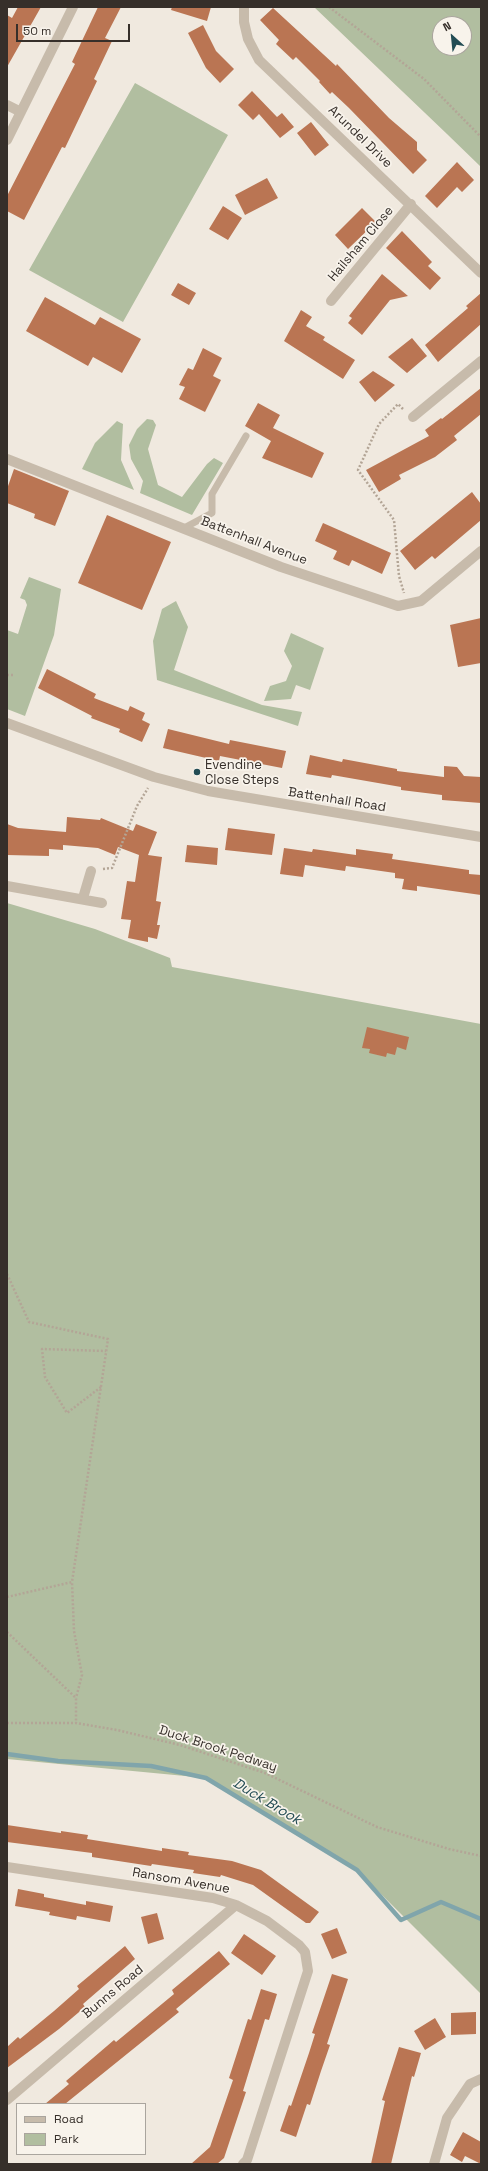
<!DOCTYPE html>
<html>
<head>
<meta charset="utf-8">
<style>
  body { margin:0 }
  #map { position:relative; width:488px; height:2171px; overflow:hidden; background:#f0e9df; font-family:"Space Grotesk",sans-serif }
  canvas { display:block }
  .frame { position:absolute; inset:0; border:8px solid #362f2a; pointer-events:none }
  .legend { position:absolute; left:16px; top:2103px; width:130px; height:52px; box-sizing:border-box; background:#f8f3eb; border:1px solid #aaa59e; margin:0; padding:5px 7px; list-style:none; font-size:12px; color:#362f2a }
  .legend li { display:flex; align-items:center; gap:8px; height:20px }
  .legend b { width:20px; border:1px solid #aaa59e }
  .north { position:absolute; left:432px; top:16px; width:40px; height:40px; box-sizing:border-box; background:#f8f3eb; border:1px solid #aaa59e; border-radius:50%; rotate:333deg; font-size:11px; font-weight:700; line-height:16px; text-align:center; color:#362f2a }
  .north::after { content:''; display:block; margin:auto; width:14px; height:18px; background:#234c54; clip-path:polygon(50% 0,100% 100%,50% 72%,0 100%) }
  .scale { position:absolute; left:16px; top:24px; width:114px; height:18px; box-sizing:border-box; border:2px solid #362f2a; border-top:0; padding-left:5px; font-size:12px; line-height:14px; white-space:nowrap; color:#362f2a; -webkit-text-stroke:3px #f8f3eb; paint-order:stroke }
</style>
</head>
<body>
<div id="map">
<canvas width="488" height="2171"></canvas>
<div class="frame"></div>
<ul class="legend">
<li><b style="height:5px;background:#c7bbab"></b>Road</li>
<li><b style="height:11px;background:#b1bea0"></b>Park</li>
</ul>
<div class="north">N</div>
<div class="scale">50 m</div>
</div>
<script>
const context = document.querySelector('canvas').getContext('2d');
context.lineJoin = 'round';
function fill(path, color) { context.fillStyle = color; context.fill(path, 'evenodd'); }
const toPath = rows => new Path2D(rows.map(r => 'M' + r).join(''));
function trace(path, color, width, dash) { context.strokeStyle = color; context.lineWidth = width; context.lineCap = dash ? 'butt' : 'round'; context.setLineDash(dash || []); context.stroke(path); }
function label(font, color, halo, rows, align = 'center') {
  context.font = font + ' "Space Grotesk",sans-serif'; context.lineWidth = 3.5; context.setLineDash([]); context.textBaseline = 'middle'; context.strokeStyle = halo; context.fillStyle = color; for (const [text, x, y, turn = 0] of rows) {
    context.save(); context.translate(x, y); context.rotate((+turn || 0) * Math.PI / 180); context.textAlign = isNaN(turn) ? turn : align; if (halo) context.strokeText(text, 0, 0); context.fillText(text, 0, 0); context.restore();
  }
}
fill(toPath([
  [314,7,481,7,481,167,447,134],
  [440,24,464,24,464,48,440,48],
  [135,83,228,135,123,322,29,270],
  [147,419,153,420,156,425,148,449,158,485,182,497,207,464,214,458,223,463,192,515,140,493,143,481,131,459,129,445,137,429],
  [117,421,123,424,121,460,134,490,82,469,95,443],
  [29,577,61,589,54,635,25,716,7,709,7,630,18,634,27,605,25,600,20,598],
  [176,601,188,627,174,670,262,705,302,712,298,726,157,680,153,641,162,609],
  [291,633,324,648,310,690,296,685,291,699,264,701,270,686,286,681,292,666,284,651],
  [7,903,95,929,170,958,172,967,481,1024,481,1994,357,1870,206,1778,7,1759]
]), '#b1bea0');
trace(toPath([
  [7,1754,58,1761,151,1766,206,1778,357,1870,401,1920,441,1902,481,1919]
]), '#80a5ab', 4.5);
fill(toPath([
  [18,7,41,7,7,67,7,15,12,18],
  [98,7,121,7,105,38,112,41,94,79,97,81,65,148,62,147,24,220,7,211,7,196,75,64,72,62],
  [172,7,211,7,207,21,171,10],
  [273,8,336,66,337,64,389,118,417,142,417,150,427,160,413,174,349,108,332,92,330,94,319,82,320,81,296,57,293,60,276,44,279,40,260,20],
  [203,25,216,51,234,69,220,83,206,68,188,33],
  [252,91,277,117,282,113,294,127,280,138,259,114,253,120,238,105],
  [311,122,329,145,315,156,297,133],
  [457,162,474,180,462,192,457,187,437,208,425,196],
  [267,178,278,198,245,215,235,195],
  [223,206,242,218,228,240,209,229],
  [362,208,376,222,348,249,335,235],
  [402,231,432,262,428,266,441,278,430,290,386,248],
  [382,274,408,296,390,300,362,335,348,323,352,318,349,316],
  [178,283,196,293,189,305,171,295],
  [481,293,481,324,438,362,425,345,468,308,466,306],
  [45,297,95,325,100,317,141,339,122,373,93,357,88,366,26,331],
  [301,310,312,317,306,326,325,337,323,340,355,360,343,379,284,341],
  [412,338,427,356,407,373,388,357],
  [203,348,222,358,213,376,221,380,205,412,179,399,185,387,179,385,188,368,193,370],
  [373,371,395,385,375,402,359,382],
  [481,388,481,414,454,436,457,440,435,457,399,475,401,479,379,492,366,470,429,436,425,430,441,418,442,419],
  [258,403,280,415,273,428,324,453,312,478,262,458,271,441,245,426],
  [14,469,69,491,55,526,34,518,35,514,7,503,7,489],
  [472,492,481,504,481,520,435,559,432,556,415,570,400,551],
  [107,515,171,542,142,610,78,583],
  [323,523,391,553,382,574,352,560,349,566,333,559,337,551,315,541],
  [481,618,481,663,458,667,450,625],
  [47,669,96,694,94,698,128,711,130,706,145,713,142,720,150,724,142,742,119,732,120,729,91,718,92,716,38,688],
  [168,729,229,744,230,740,286,751,282,768,220,756,219,761,163,748],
  [310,755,342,762,343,759,397,769,397,771,444,777,444,766,457,767,464,776,481,777,481,803,442,800,442,795,401,790,401,787,332,775,331,778,306,774],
  [67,817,100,820,101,818,133,831,136,824,157,832,148,855,162,857,156,901,161,902,157,925,160,925,157,939,148,937,148,942,128,938,131,920,121,919,127,881,135,882,139,855,118,847,115,855,98,848,63,845,63,850,49,849,49,856,7,855,7,824,18,828,66,832],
  [228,828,275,834,272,855,225,850],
  [187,845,218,848,217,865,185,862],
  [284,848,312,852,313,849,356,855,356,849,393,854,392,859,469,870,469,874,481,875,481,895,417,886,417,891,402,889,404,879,395,878,395,873,346,866,345,871,305,865,303,877,280,874],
  [367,1027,409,1037,406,1050,397,1047,395,1055,387,1053,386,1057,369,1053,370,1049,362,1048],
  [7,1825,61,1833,61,1831,88,1835,87,1839,162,1851,162,1848,189,1852,188,1855,232,1861,261,1870,319,1912,310,1923,306,1923,253,1885,221,1875,220,1877,193,1873,194,1870,152,1864,151,1866,92,1857,92,1853,7,1842],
  [18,1889,44,1894,44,1897,86,1905,86,1901,113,1906,110,1922,77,1916,76,1920,49,1915,50,1912,15,1906],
  [157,1913,164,1939,148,1944,141,1917],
  [337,1928,347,1953,332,1959,321,1934],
  [244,1934,276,1956,262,1975,231,1953],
  [125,1946,135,1959,83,2004,85,2007,59,2029,7,2068,7,2047,18,2037,20,2039,54,2011,79,1989,77,1986],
  [219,1951,230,1964,176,2009,179,2012,65,2104,45,2104,69,2084,66,2081,93,2058,114,2040,116,2042,174,1994,172,1990],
  [332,1974,348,1979,327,2044,330,2045,321,2071,310,2105,307,2104,296,2137,280,2131,289,2105,291,2106,309,2053,315,2034,312,2033],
  [261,1989,277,1994,269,2020,265,2019,243,2091,246,2092,224,2158,217,2164,191,2164,210,2147,233,2080,229,2078,248,2019,251,2020],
  [476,2012,476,2034,451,2035,451,2013],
  [435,2018,446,2037,425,2050,414,2031],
  [399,2047,421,2053,414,2077,412,2076,391,2164,371,2164,385,2101,382,2100],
  [463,2132,481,2142,481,2164,465,2156,462,2162,450,2155]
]), '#ba7553');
trace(toPath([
  [329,7,424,79,481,137],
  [403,409,398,404,379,424,358,470,394,520,399,576,404,593],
  [7,675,15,675],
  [103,869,112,868,137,806,148,788],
  [7,1274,29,1322,108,1339,72,1582],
  [101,1387,67,1413,45,1377,42,1349,106,1351],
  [7,1597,72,1582,74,1631,82,1675,76,1698],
  [7,1632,76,1698,76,1723],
  [7,1723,76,1723,117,1730,180,1745,265,1773,377,1827,449,1849,481,1856]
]), '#b3a596', 2.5, [2, 2]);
trace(toPath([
  [184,528,212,513,212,494,246,436]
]), '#c7bbab', 7);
trace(toPath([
  [244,7,244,22,248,39,259,60,481,273],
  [7,105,21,112],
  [7,140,73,7],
  [331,301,411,204],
  [413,417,481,361],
  [7,459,281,567,398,606,421,601,481,551],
  [7,723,154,777,208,791,481,837],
  [7,886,102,903],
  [83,898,91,871],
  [7,1867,213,1898,236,1905,267,1921,299,1945,305,1952,308,1971,247,2160,243,2164],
  [7,2100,236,1905],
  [434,2164,447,2118,470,2084,481,2079]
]), '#c7bbab', 10);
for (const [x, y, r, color] of [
  [197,772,4,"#234c54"]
]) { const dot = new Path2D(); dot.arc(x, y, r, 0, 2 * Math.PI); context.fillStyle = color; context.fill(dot); trace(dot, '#f8f3eb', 1.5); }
label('13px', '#362f2a', '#f8f3eb', [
  ["Arundel Drive",360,137,44],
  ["Hailsham Close",361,244,-50],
  ["Battenhall Avenue",254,541,21],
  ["Battenhall Road",337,800,9],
  ["Duck Brook Pedway",218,1749,18],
  ["Ransom Avenue",181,1881,10],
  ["Bunns Road",113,1992,-40]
]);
label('13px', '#362f2a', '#f8f3eb', [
  ["Evendine",205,765],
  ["Close Steps",205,780]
], 'left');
label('italic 14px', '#234c54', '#f8f3eb', [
  ["Duck Brook",267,1802,31]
]);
</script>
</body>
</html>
